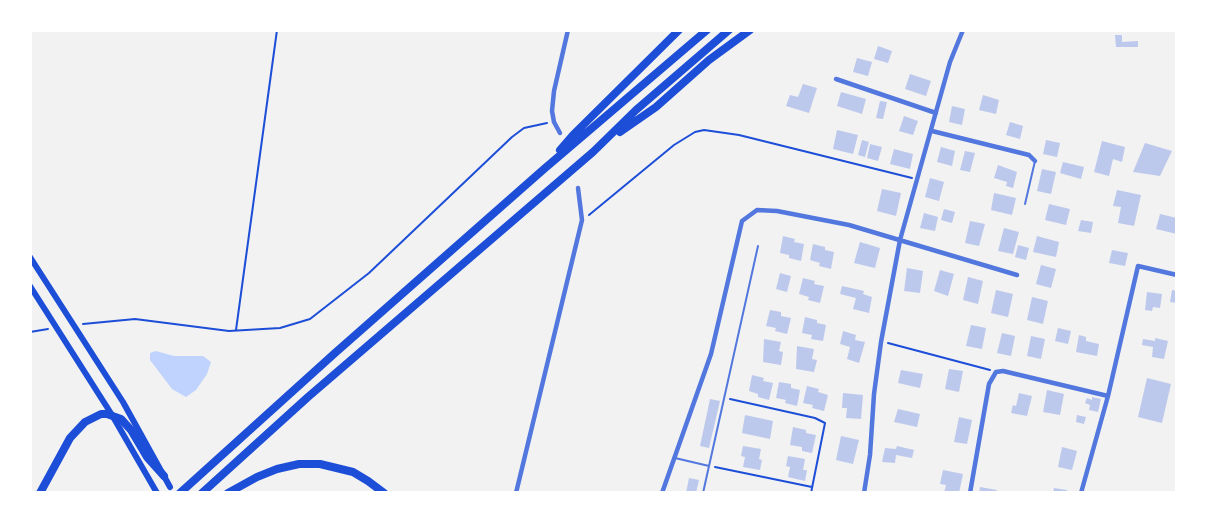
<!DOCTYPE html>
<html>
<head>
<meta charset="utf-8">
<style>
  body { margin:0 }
  #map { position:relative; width:1207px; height:523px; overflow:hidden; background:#f2f2f2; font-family:Poppins,sans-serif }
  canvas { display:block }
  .frame { position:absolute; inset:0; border:32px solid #fff; pointer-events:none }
</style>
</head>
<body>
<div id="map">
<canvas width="1207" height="523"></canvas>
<div class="frame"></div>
</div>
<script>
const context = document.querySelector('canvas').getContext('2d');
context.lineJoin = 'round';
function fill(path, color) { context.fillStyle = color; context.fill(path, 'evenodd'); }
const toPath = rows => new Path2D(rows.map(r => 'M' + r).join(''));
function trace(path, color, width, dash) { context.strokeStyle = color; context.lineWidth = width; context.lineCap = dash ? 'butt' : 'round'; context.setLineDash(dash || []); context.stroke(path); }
fill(toPath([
  [156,351,174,356,203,356,211,362,207,374,196,390,186,397,172,389,150,360,150,353]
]), '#bfd3fe');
fill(toPath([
  [1115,35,1122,35,1122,42,1138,41,1138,47,1116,47],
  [878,46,892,51,888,63,874,59],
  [857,58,872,62,868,76,853,72],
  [910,74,931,81,926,96,905,89],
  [803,84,817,88,809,113,786,106,790,95,798,97],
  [841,92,866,99,862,114,837,106],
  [983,95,999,100,996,114,979,110],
  [880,101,887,102,883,119,876,118],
  [952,106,965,109,962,125,949,122],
  [904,116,918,121,913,135,899,131],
  [1010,122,1023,126,1020,139,1006,135],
  [837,130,858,135,853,154,833,149],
  [862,140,869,142,865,157,858,155],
  [1046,140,1060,143,1057,157,1043,154],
  [1102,141,1125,147,1122,162,1113,159,1109,176,1094,172],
  [1145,143,1172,151,1160,176,1133,172],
  [870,144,882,147,878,161,867,158],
  [941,147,955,151,952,166,937,162],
  [894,149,913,154,910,169,890,164],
  [965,151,975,153,970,172,960,170],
  [1063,162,1084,167,1081,179,1060,173],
  [998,165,1017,172,1013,188,1006,186,1007,182,994,178],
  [1042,169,1056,172,1051,194,1037,191],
  [930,178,944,182,939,201,925,197],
  [882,189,901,193,896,216,877,211],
  [1117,190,1141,195,1134,226,1118,223,1121,207,1113,206],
  [994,193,1016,198,1012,215,991,210],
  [1049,204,1070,209,1066,225,1045,220],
  [944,209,955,212,952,223,941,220],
  [924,213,938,217,935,231,920,228],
  [1160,214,1177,218,1177,234,1156,229],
  [1081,220,1093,222,1091,233,1078,231],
  [970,221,985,224,979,246,965,243],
  [1004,228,1019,232,1013,254,998,251],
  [783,236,795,239,794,242,804,244,801,261,789,258,789,255,780,253],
  [1037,236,1059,242,1056,257,1033,252],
  [860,242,880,248,875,268,854,263],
  [813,244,825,247,825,250,834,252,831,269,819,266,820,263,810,260],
  [1018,245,1029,248,1026,260,1015,257],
  [1112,250,1128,253,1125,266,1109,263],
  [1041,265,1056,269,1051,288,1036,284],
  [907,268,923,271,920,293,904,291],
  [940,270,954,274,948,296,934,291],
  [780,273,791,276,787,292,776,289],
  [968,277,983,281,978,304,963,300],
  [803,278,815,281,814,284,824,286,820,303,808,300,809,297,799,294],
  [842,286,864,291,863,294,872,297,869,313,853,309,856,298,840,294],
  [996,290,1013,294,1008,317,991,313],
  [1172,290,1177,291,1177,303,1170,302],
  [1147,292,1162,294,1160,308,1153,307,1152,311,1145,310],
  [1032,297,1048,301,1043,324,1027,320],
  [770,310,781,312,781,316,791,318,787,334,775,331,776,328,766,326],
  [805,317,817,320,817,323,826,325,823,341,811,339,812,335,802,333],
  [971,325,986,328,982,349,966,346],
  [1058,328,1071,331,1068,344,1055,341],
  [843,331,856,335,855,340,865,342,859,363,847,359,850,347,840,344],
  [1002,333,1015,336,1011,356,997,353],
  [1079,335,1086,337,1086,341,1099,344,1097,356,1076,352],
  [1031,336,1045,339,1041,359,1027,356],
  [1155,338,1168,341,1164,359,1152,357,1153,347,1142,345,1143,339,1155,341],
  [764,339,781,342,779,351,783,352,781,365,763,362],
  [797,346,814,349,812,359,817,360,814,372,796,369],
  [949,369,963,371,959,392,945,389],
  [901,370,923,374,920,388,898,383],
  [752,375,764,378,763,381,773,383,769,400,758,397,758,394,749,391],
  [1147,378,1171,384,1162,423,1138,417],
  [779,382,791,384,791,388,800,390,797,406,785,403,786,400,776,398],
  [807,386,819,389,818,392,828,395,824,411,812,408,813,405,803,403],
  [1047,390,1064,394,1060,415,1043,412],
  [843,393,863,395,861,419,846,418,847,408,842,408],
  [1019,393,1032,396,1027,416,1011,413,1013,405,1016,406],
  [1092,397,1101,399,1098,412,1089,410,1090,405,1085,403,1087,398,1092,400],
  [710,399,720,401,709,448,700,446],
  [898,409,920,414,917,427,894,422],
  [745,415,773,421,770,439,742,433],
  [1077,415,1086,417,1084,424,1076,422],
  [959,417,972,420,967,444,954,442],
  [793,427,806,430,806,433,816,435,812,453,802,451,802,447,790,445],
  [841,436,859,440,853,464,836,460],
  [743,446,761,449,759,459,762,460,760,470,743,467,745,457,741,456],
  [897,446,914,450,912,458,896,455,895,463,882,462,885,448,896,449],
  [1062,447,1077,451,1072,470,1058,467],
  [788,456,805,459,803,470,807,470,805,481,788,477,790,467,786,466],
  [943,470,963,474,959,493,944,493,946,485,940,484],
  [689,478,699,480,696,493,686,493],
  [980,487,997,490,996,493,979,493],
  [1054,488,1067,490,1067,493,1053,493]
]), '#bdc9ec');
trace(toPath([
  [589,215,674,145,695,132,704,130,739,135,912,178],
  [83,324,135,319,229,331,280,328,310,319,369,273,512,137,524,128,547,123],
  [236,330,277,30],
  [30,332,48,329],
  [888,343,990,370],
  [730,399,815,418,825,423,811,493],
  [715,467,812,487]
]), '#1d4ed8', 2);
trace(toPath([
  [1025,204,1035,161],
  [675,458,709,466],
  [703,493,758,246]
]), '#5277de', 2);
trace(toPath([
  [836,79,936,113],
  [932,131,1029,155,1035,161],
  [560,133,554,122,552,111,554,91,568,30],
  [516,493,582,220,578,188],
  [662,493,711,354,742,221,757,210,777,211,849,225,1017,275],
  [864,493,870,455,874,394,881,342,900,240,950,62,963,30],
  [970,493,989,384,996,372,1003,371,1108,396],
  [1081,493,1108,396,1138,266,1177,275]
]), '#5277de', 4.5);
trace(toPath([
  [30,257,123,402,170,487],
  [30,286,112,415,157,493]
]), '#1d4ed8', 6);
trace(toPath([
  [620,132,656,107,709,60,750,30],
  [560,150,573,135,679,30],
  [40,493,70,438,85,422,101,414,107,414,121,419,131,430,147,457,164,476],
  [180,493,335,353,544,169,707,30],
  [202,493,308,397,593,152,636,110,729,30],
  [228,493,257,477,277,469,299,464,320,464,353,472,368,481,384,493]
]), '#1d4ed8', 8);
</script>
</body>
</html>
